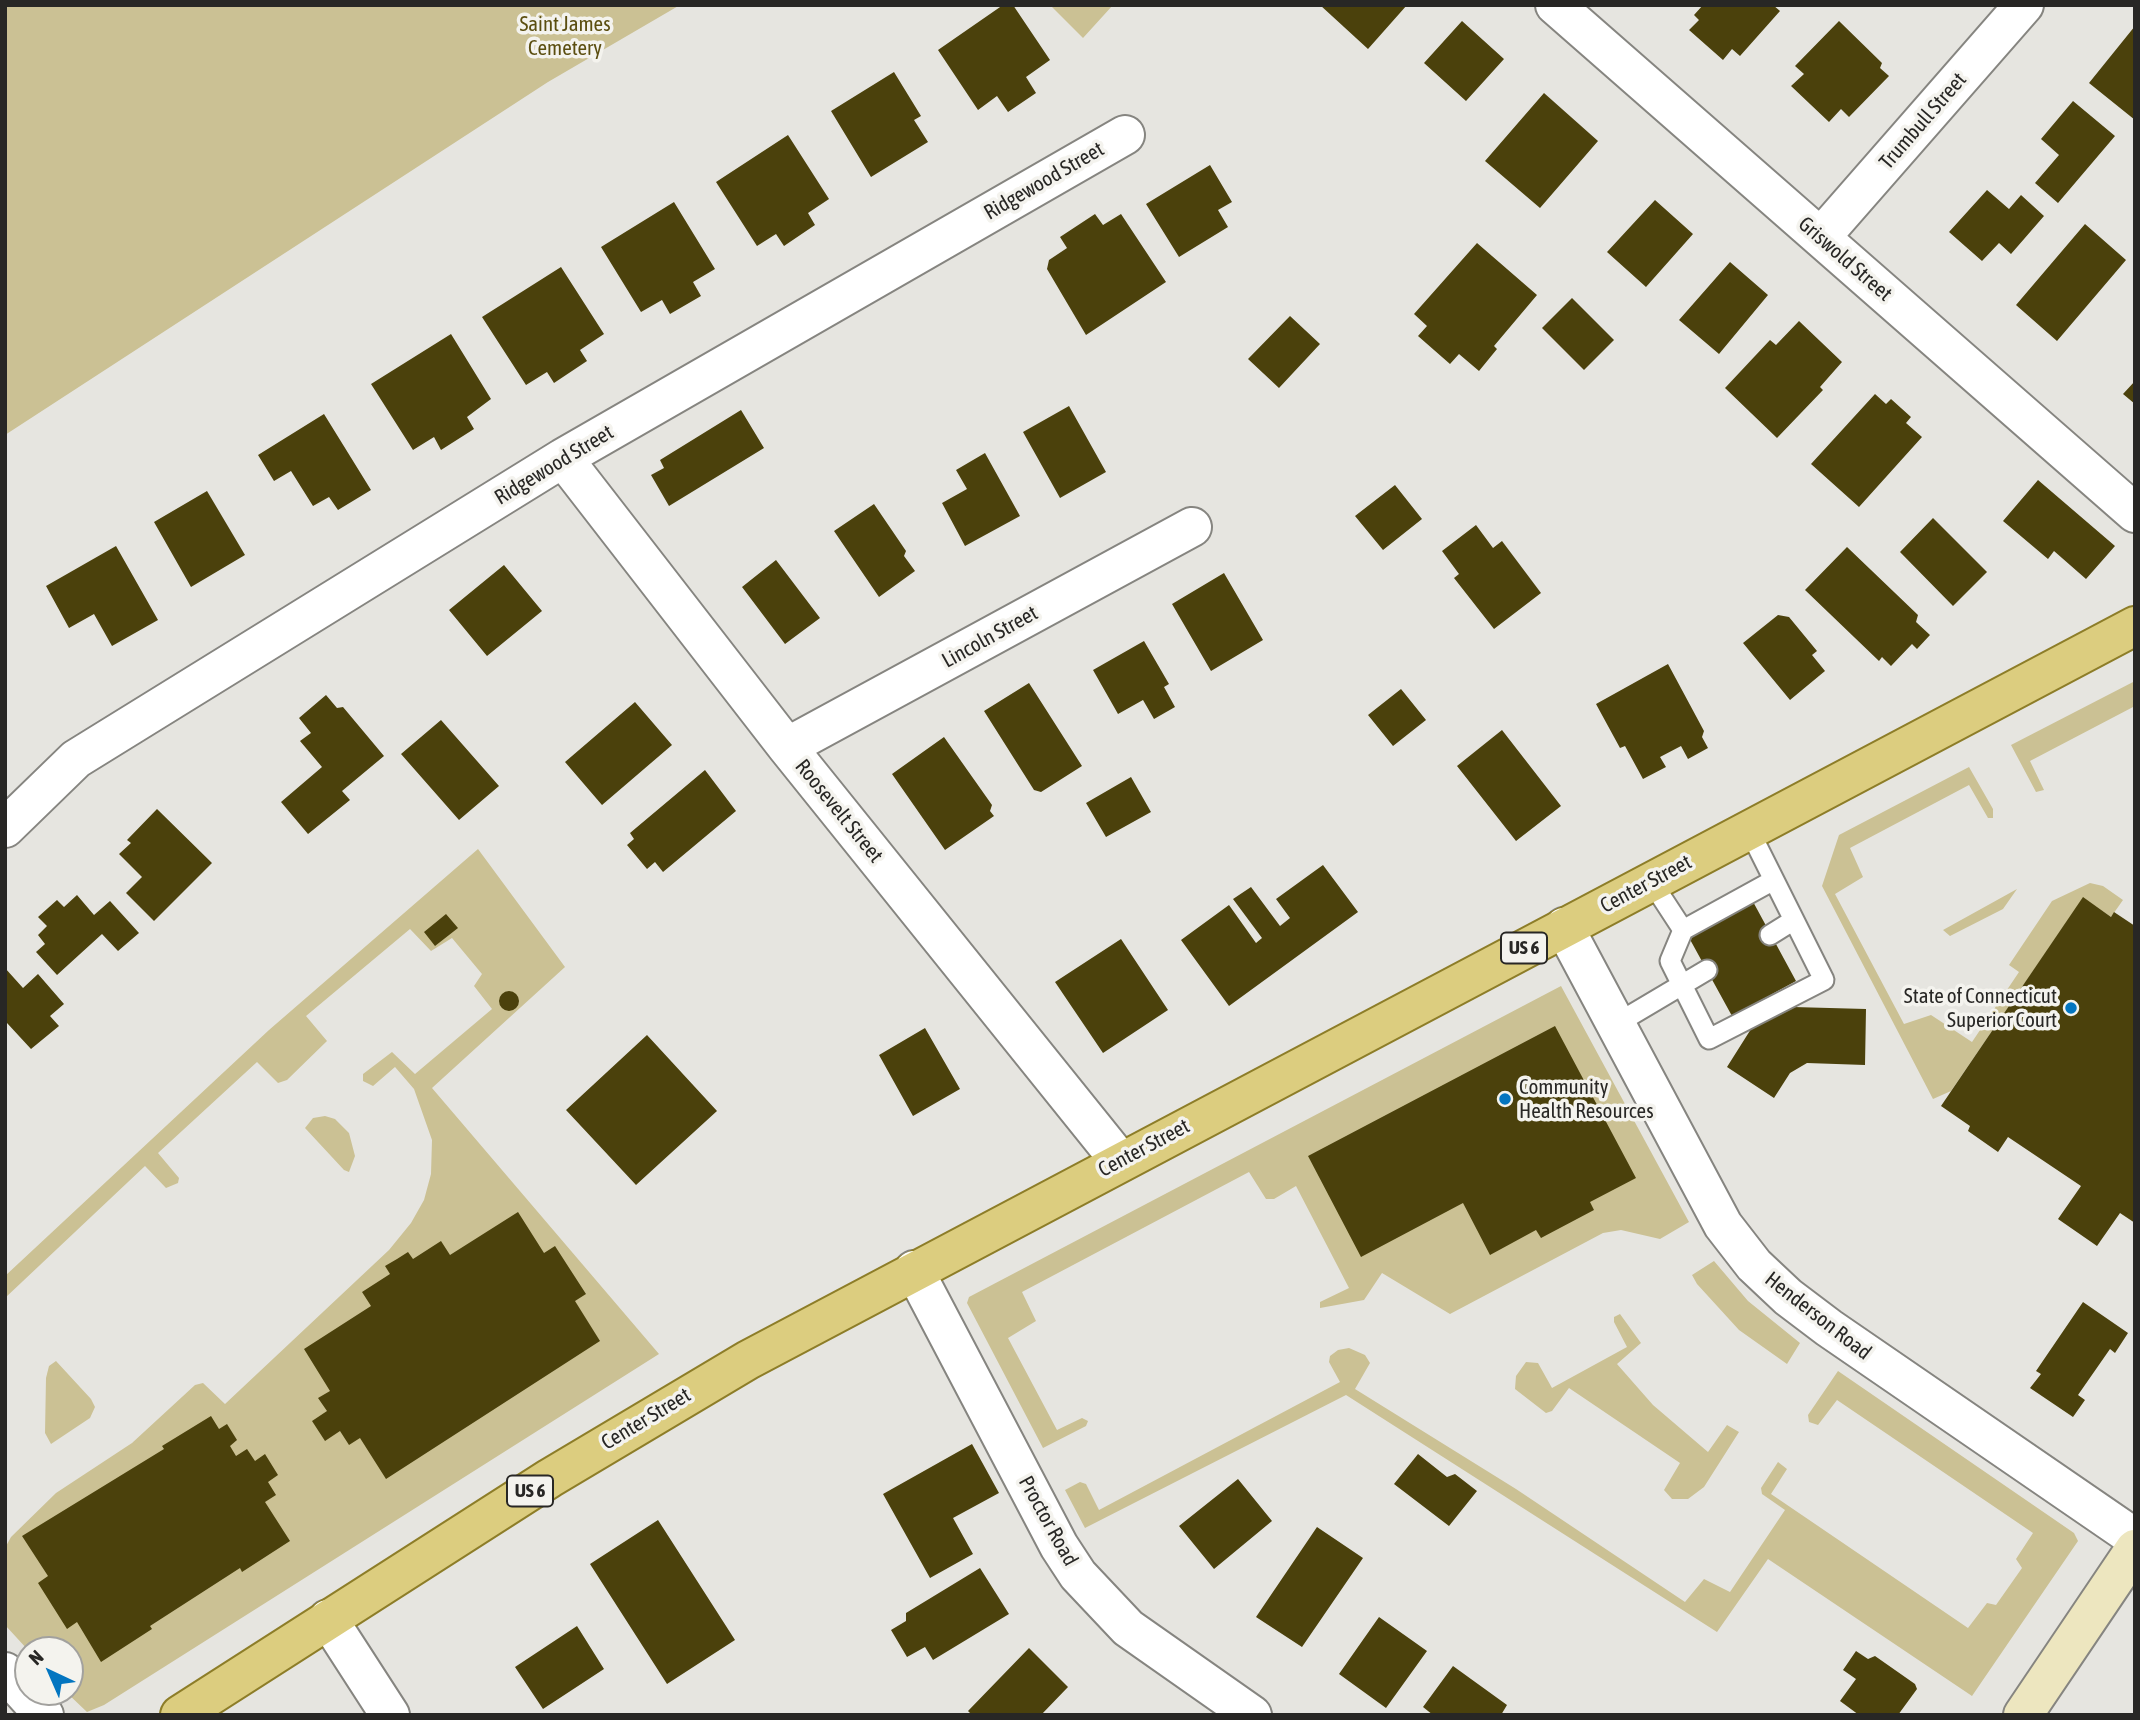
<!DOCTYPE html>
<html>
<head>
<meta charset="utf-8">
<style>
  body { margin:0 }
  #map { position:relative; width:2140px; height:1720px; overflow:hidden; background:#e6e5e0; font-family:"Asap Condensed",sans-serif }
  canvas { display:block }
  .frame { position:absolute; inset:0; border:7px solid #282725; pointer-events:none }
  .north { position:absolute; left:14px; top:1636px; width:70px; height:70px; box-sizing:border-box; background:#f4f3ee; border:2px solid #a2a19e; border-radius:50%; rotate:316deg; font-size:19px; font-weight:700; line-height:28px; text-align:center; color:#282725 }
  .north::after { content:''; display:block; margin:auto; width:24px; height:32px; background:#0375c0; clip-path:polygon(50% 0,100% 100%,50% 72%,0 100%) }
</style>
</head>
<body>
<div id="map">
<canvas width="2140" height="1720"></canvas>
<div class="frame"></div>
<div class="north">N</div>
</div>
<script>
const context = document.querySelector('canvas').getContext('2d');
context.lineJoin = 'round';
function fill(path, color) { context.fillStyle = color; context.fill(path, 'evenodd'); }
const toPath = rows => new Path2D(rows.map(r => 'M' + r).join(''));
function trace(path, color, width, dash) { context.strokeStyle = color; context.lineWidth = width; context.lineCap = dash ? 'butt' : 'round'; context.setLineDash(dash || []); context.stroke(path); }
function label(font, color, halo, rows, align = 'center') {
  context.font = font + ' "Asap Condensed",sans-serif'; context.lineWidth = 7; context.setLineDash([]); context.textBaseline = 'middle'; context.strokeStyle = halo; context.fillStyle = color; for (const [text, x, y, turn = 0] of rows) {
    context.save(); context.translate(x, y); context.rotate((+turn || 0) * Math.PI / 180); context.textAlign = isNaN(turn) ? turn : align; if (halo) context.strokeText(text, 0, 0); context.fillText(text, 0, 0); context.restore();
  }
}
fill(toPath([
  [5,5,680,5,548,82,5,435],
  [1050,5,1113,5,1083,38],
  [2135,681,2135,706,2030,761,2044,790,2036,792,2011,745],
  [1969,767,1993,809,1993,818,1988,818,1969,785,1850,848,1863,877,1835,894,1904,1024,1931,1015,1972,1042,2019,972,2009,965,2052,901,2090,883,2103,886,2123,900,2111,917,2083,898,1951,1091,1933,1099,1822,886,1839,835],
  [478,849,565,967,432,1088,659,1354,104,1705,87,1712,66,1692,70,1692,70,1650,28,1650,5,1625,5,1548,11,1537,56,1493,132,1443,195,1385,203,1383,225,1404,389,1250,411,1223,424,1200,431,1174,432,1140,414,1089,395,1067,373,1086,363,1081,363,1074,392,1052,415,1074,492,1009,474,986,482,974,452,938,431,951,410,929,306,1016,327,1041,287,1080,278,1083,257,1062,158,1153,179,1178,178,1183,166,1188,145,1166,5,1298,5,1276,269,1030],
  [2017,889,2003,909,1950,936,1943,930],
  [1561,986,1689,1222,1660,1239,1621,1230,1603,1233,1450,1314,1382,1273,1364,1300,1320,1308,1320,1302,1349,1288,1296,1186,1274,1199,1266,1199,1249,1172,1022,1292,1036,1321,1008,1338,1057,1430,1082,1418,1088,1421,1086,1426,1043,1448,967,1303,969,1297],
  [325,1116,335,1119,349,1133,355,1156,349,1172,344,1170,305,1128,313,1118],
  [1714,1261,1748,1301,1800,1343,1787,1364,1739,1330,1697,1284,1692,1275],
  [1620,1314,1641,1343,1617,1364,1653,1405,1708,1452,1727,1425,1739,1432,1704,1487,1688,1499,1672,1499,1664,1490,1680,1463,1569,1388,1552,1411,1546,1413,1515,1389,1516,1376,1526,1362,1538,1363,1552,1388,1627,1347,1614,1322,1614,1317],
  [1349,1348,1365,1355,1370,1363,1355,1389,1516,1489,1685,1602,1704,1579,1730,1592,1785,1510,1762,1494,1761,1488,1778,1462,1787,1469,1771,1494,1968,1628,1987,1603,1996,1605,2022,1568,2016,1559,2033,1533,1837,1400,1818,1425,1809,1422,1808,1415,1838,1371,2074,1533,2078,1541,1972,1696,1768,1559,1717,1632,1346,1395,1085,1528,1065,1490,1080,1482,1086,1484,1099,1510,1340,1382,1329,1362,1330,1356,1338,1350],
  [56,1361,91,1399,95,1407,90,1418,51,1444,45,1433,46,1378,49,1366]
]), '#cbc194');
fill(toPath([
  [1003,5,1013,5,1050,60,1026,77,1036,93,1008,112,997,96,978,110,938,50],
  [1320,5,1407,5,1368,49],
  [1703,5,1773,5,1780,11,1740,56,1732,49,1723,60,1689,30,1699,20,1694,15],
  [1462,21,1504,59,1466,101,1424,63],
  [1839,21,1882,63,1880,68,1889,76,1849,117,1841,109,1829,122,1791,86,1804,74,1795,66],
  [2135,26,2135,120,2089,83],
  [894,72,921,116,914,120,928,142,871,177,831,111],
  [1544,93,1598,141,1540,208,1485,161],
  [2073,101,2115,136,2058,203,2035,183,2059,155,2041,139],
  [788,135,829,199,808,213,815,225,784,246,776,234,757,246,716,182],
  [1210,165,1232,202,1218,210,1228,227,1179,257,1146,204],
  [1987,190,2009,209,2021,195,2044,216,2011,254,1999,243,1982,261,1949,232],
  [1655,200,1693,234,1646,287,1607,252],
  [674,202,715,269,693,282,701,296,670,314,662,300,641,312,601,247],
  [1095,214,1103,225,1121,214,1166,282,1086,335,1047,269,1049,260,1067,248,1060,237],
  [2085,224,2126,260,2057,341,2016,305],
  [1477,243,1537,295,1494,346,1497,349,1479,371,1459,354,1450,364,1418,336,1427,326,1414,314],
  [1730,262,1768,295,1719,354,1679,320],
  [561,267,604,334,580,350,587,361,554,383,547,372,526,385,482,317],
  [1572,298,1614,340,1584,370,1542,328],
  [1290,316,1320,344,1279,388,1248,359],
  [1799,321,1842,362,1820,387,1823,390,1777,438,1725,388,1770,340,1776,345],
  [451,334,491,399,467,417,474,429,441,450,434,437,413,450,371,384],
  [2135,381,2135,404,2123,394],
  [1875,394,1886,404,1891,399,1911,417,1906,423,1922,437,1859,507,1811,464],
  [1069,406,1106,472,1060,498,1023,432],
  [741,410,764,448,669,506,651,475,664,468,660,460],
  [324,414,371,490,338,510,329,497,313,506,291,471,274,481,258,455],
  [985,453,1020,516,965,546,942,503,967,489,956,470],
  [2038,480,2115,546,2086,579,2054,551,2048,559,2003,521],
  [1395,485,1422,519,1383,550,1355,516],
  [207,491,245,555,191,587,154,522],
  [874,504,906,551,904,556,915,571,879,597,834,531],
  [1933,518,1987,572,1953,606,1900,552],
  [1476,525,1493,548,1502,541,1541,593,1494,629,1454,578,1459,574,1442,551],
  [116,546,158,620,112,646,94,614,69,628,46,586],
  [1847,547,1918,615,1916,622,1930,635,1917,649,1912,644,1891,666,1882,657,1879,661,1805,590],
  [776,560,820,618,785,644,742,587],
  [504,565,542,611,487,656,449,610],
  [1224,573,1263,640,1211,671,1172,604],
  [1778,615,1789,617,1817,651,1812,655,1825,671,1790,700,1743,643],
  [1144,641,1169,684,1164,687,1175,707,1154,719,1143,700,1118,714,1093,670],
  [1668,664,1704,731,1702,737,1708,748,1688,759,1681,746,1660,757,1666,767,1643,779,1625,746,1620,748,1596,704],
  [1029,683,1082,766,1041,792,1034,790,984,711],
  [1401,689,1426,720,1393,746,1368,715],
  [326,695,337,708,343,707,384,756,342,791,350,800,308,834,281,802,322,767,300,741,311,733,299,718],
  [635,702,672,745,602,805,565,762],
  [441,720,499,786,459,820,401,754],
  [1502,730,1561,806,1516,841,1457,766],
  [944,737,992,805,990,811,994,816,945,850,892,774],
  [705,770,736,811,663,872,655,862,647,869,627,845,634,839,630,833],
  [1131,777,1151,812,1106,837,1086,803],
  [157,809,212,863,154,921,126,893,142,877,119,854,131,843,127,840],
  [1323,865,1358,912,1229,1006,1181,940,1229,905,1256,943,1262,938,1233,899,1251,887,1280,926,1290,918,1276,899],
  [77,895,94,915,110,901,139,933,118,951,102,934,57,975,36,952,45,944,38,935,47,926,38,917,57,900,64,907],
  [2083,897,2111,917,2114,912,2135,926,2135,1223,2120,1213,2097,1246,2058,1219,2081,1186,2008,1137,1998,1152,1968,1131,1970,1126,1941,1106],
  [1751,898,1796,981,1732,1016,1687,934],
  [446,914,458,928,435,946,424,932],
  [1121,939,1168,1010,1103,1053,1055,982],
  [5,968,23,988,38,974,64,1004,50,1016,59,1026,31,1049,7,1023,5,1024],
  '499 1001a10 10 0 1 1 20 0a10 10 0 1 1-20 0Z',
  [1793,1007,1866,1009,1865,1065,1807,1063,1790,1073,1774,1098,1727,1067,1751,1029],
  [1555,1026,1636,1178,1590,1202,1594,1210,1541,1238,1536,1230,1490,1255,1463,1203,1361,1257,1308,1156],
  [925,1028,960,1089,913,1116,879,1055],
  [647,1035,717,1111,636,1185,566,1110],
  [518,1212,544,1253,555,1246,586,1294,575,1301,600,1341,386,1479,360,1438,349,1445,340,1431,325,1441,312,1421,327,1411,318,1398,330,1391,304,1349,371,1306,362,1292,390,1274,385,1266,397,1259,408,1252,413,1259,441,1241,450,1255],
  [2083,1302,2128,1333,2115,1353,2110,1349,2078,1395,2085,1400,2073,1417,2030,1388,2041,1374,2036,1371],
  [211,1416,219,1429,227,1424,237,1440,230,1446,236,1456,247,1449,255,1461,265,1454,278,1475,268,1482,276,1495,265,1502,290,1541,242,1572,240,1568,150,1626,152,1629,101,1662,77,1622,67,1629,38,1583,48,1576,22,1536,164,1449,162,1446],
  [972,1444,999,1493,953,1518,973,1554,930,1578,883,1494],
  [1418,1454,1447,1477,1455,1474,1477,1491,1449,1526,1394,1484],
  [1238,1479,1272,1521,1214,1569,1179,1526],
  [658,1520,735,1640,667,1684,590,1564],
  [1317,1527,1363,1558,1302,1647,1256,1617],
  [980,1568,1009,1614,933,1660,925,1647,907,1657,891,1630,906,1621,906,1613],
  [1379,1617,1427,1651,1386,1708,1339,1674],
  [577,1626,604,1669,543,1709,515,1667],
  [1029,1648,1068,1687,1041,1715,972,1715,968,1711],
  [1856,1651,1868,1659,1875,1656,1915,1684,1917,1689,1898,1715,1859,1715,1840,1701,1856,1679,1843,1670],
  [1453,1666,1507,1705,1501,1715,1433,1715,1423,1707]
]), '#4b410c');
const lane = toPath([
  [1651,881,1683,930,1774,880,1749,830],
  [1683,930,1670,961,1709,1039,1824,980,1774,880],
  [1770,935,1794,920],
  [1616,1024,1707,970]
]);
const street = toPath([
  [1555,5,2135,513],
  [1821,237,2024,5],
  [563,458,787,747,1120,1161],
  [787,747,1192,527],
  [5,828,76,759,563,458,1125,135],
  [1564,927,1723,1225,1754,1265,1788,1297,1829,1328,2135,1538],
  [914,1270,1059,1546,1078,1575,1128,1628,1252,1715],
  [328,1619,390,1715],
  [5,1672,44,1715]
]);
const secondary = toPath([
  [2023,1715,2135,1549]
]);
const primary = toPath([
  [180,1715,550,1478,748,1360,2135,626]
]);
trace(lane, '#868580', 23);
trace(street, '#868580', 42);
trace(secondary, '#868580', 42);
trace(primary, '#8d7d28', 42);
trace(lane, '#fff', 19);
trace(street, '#fff', 38);
trace(secondary, '#ede6bf', 38);
trace(primary, '#dccd7f', 38);
for (const [x, y, r, color] of [
  [2071,1008,7,"#0375c0"],
  [1505,1099,7,"#0375c0"]
]) { const dot = new Path2D(); dot.arc(x, y, r, 0, 2 * Math.PI); context.fillStyle = color; context.fill(dot); trace(dot, '#f4f3ee', 2.5); }
for (const [x, y, w] of [
  [1524,948,46],
  [530,1491,46]
]) { const box = new Path2D(); box.roundRect(x - w / 2, y - 15.5, w, 31, 5); context.fillStyle = '#f4f3ee'; context.fill(box); trace(box, '#282725', 2); }
label('bold 19px', '#282725', null, [
  ["US 6",1524,948],
  ["US 6",530,1491]
]);
label('21px', '#5b4e10', '#f4f3ee', [
  ["Saint James",565,24],
  ["Cemetery",565,48]
]);
label('21px', '#282725', '#f4f3ee', [
  ["Trumbull Street",1923,121,-49],
  ["Ridgewood Street",1044,181,-30],
  ["Griswold Street",1845,259,41],
  ["Ridgewood Street",554,465,-31],
  ["Lincoln Street",990,637,-29],
  ["Roosevelt Street",839,811,51],
  ["Center Street",1646,884,-28],
  ["Center Street",1144,1148,-28],
  ["Henderson Road",1818,1316,38],
  ["Center Street",646,1419,-31],
  ["Proctor Road",1048,1521,61]
]);
label('21px', '#282725', '#f4f3ee', [
  ["State of Connecticut",2057,996],
  ["Superior Court",2057,1020],
  ["Community",1519,1087,"left"],
  ["Health Resources",1519,1111,"left"]
], 'right');
</script>
</body>
</html>
